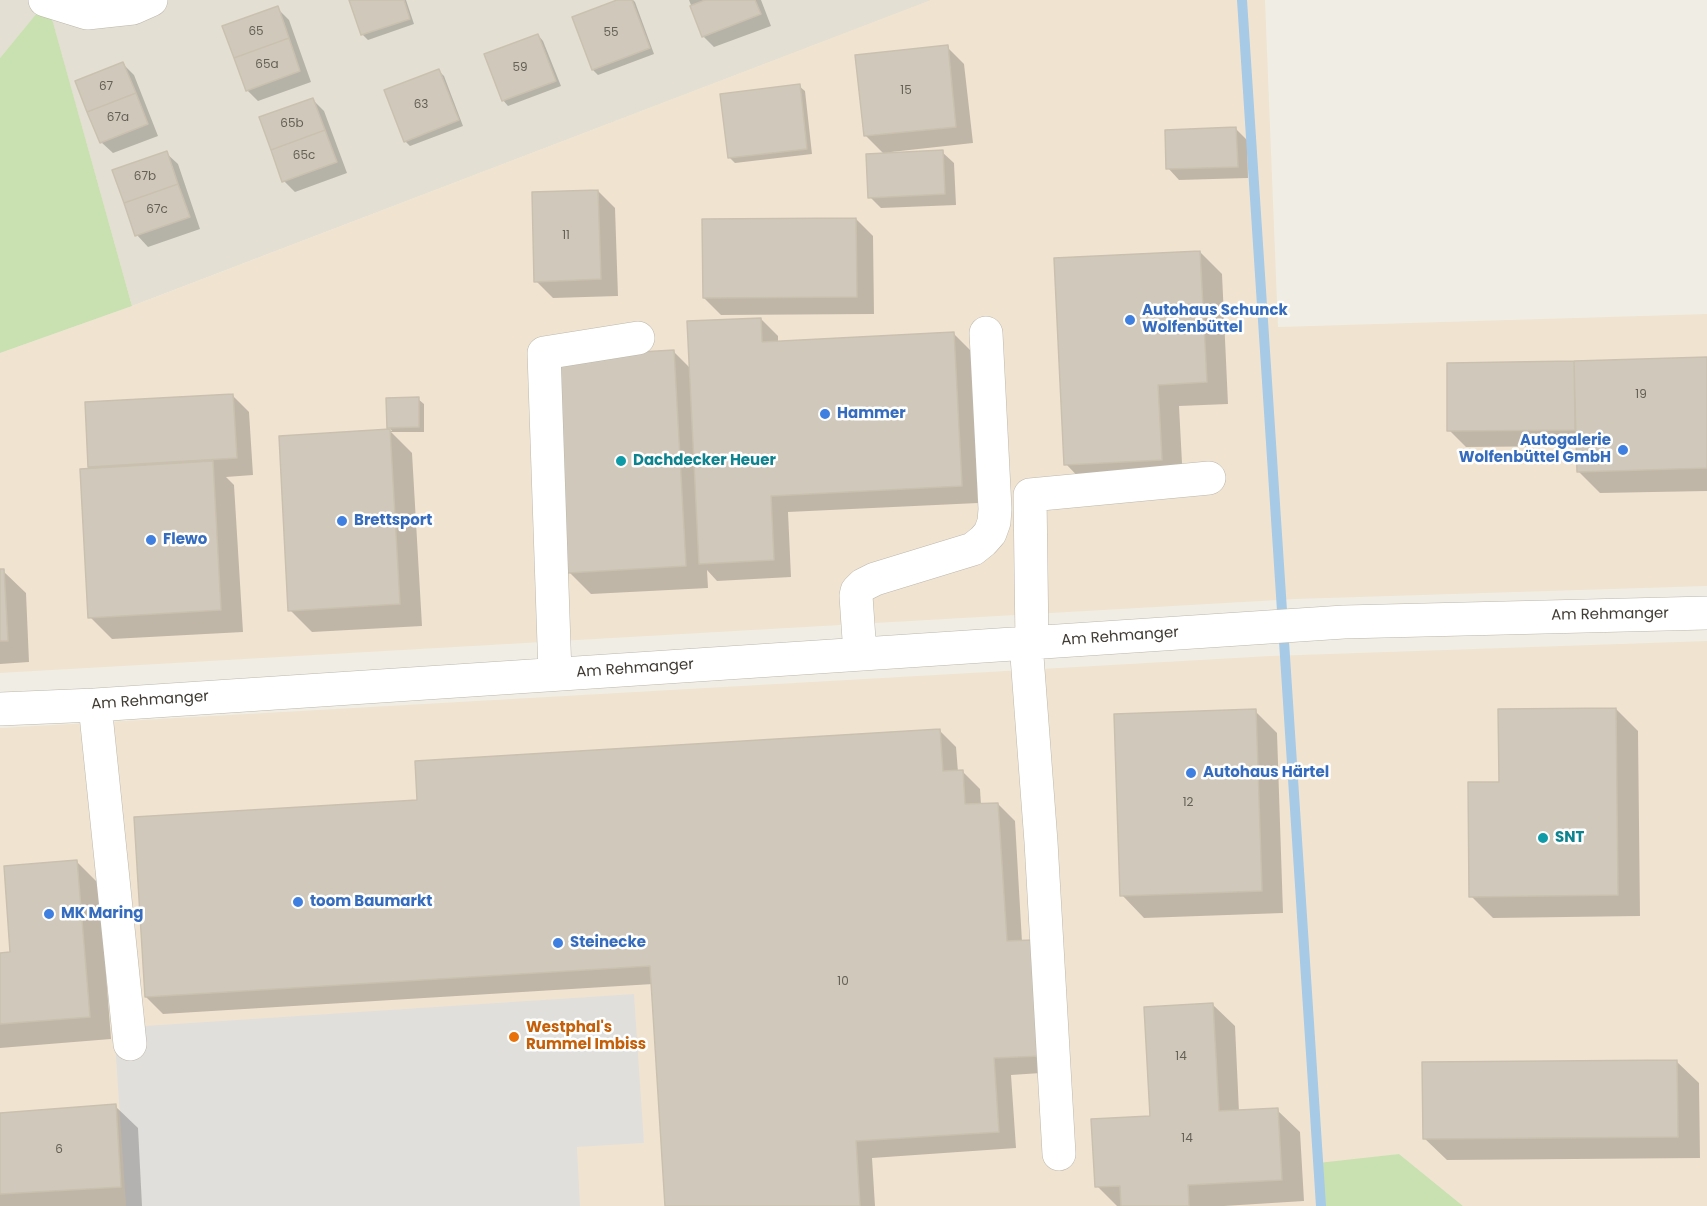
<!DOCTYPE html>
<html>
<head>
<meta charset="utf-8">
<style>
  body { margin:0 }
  canvas { display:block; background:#f0ede4 }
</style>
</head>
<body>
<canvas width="1707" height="1206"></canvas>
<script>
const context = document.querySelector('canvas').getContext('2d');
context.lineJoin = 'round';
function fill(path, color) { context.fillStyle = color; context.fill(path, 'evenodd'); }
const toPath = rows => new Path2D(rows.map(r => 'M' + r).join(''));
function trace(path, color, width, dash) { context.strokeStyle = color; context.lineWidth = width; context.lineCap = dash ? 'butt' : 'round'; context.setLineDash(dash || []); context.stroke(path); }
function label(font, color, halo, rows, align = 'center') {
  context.font = font + ' Poppins,sans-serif'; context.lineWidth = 5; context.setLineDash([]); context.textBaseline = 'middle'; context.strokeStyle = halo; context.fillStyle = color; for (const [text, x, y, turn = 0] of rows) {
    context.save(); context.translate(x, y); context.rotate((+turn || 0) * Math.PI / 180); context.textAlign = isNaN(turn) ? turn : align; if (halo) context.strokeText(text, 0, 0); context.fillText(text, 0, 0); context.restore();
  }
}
fill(toPath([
  [0,0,932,0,132,306,47,2,0,58]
]), '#e3dfd3');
fill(toPath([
  [931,0,1265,0,1278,327,1707,314,1707,586,1296,599,0,673,0,353,132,306],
  [1707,641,1707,1206,1463,1206,1399,1154,1318,1164,1321,1206,0,1206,0,728,1270,656]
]), '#f0e4d1');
fill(toPath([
  [47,1,132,306,0,353,0,58],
  [1399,1154,1463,1206,1321,1206,1318,1163]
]), '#c9e0b1');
fill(toPath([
  [634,994,644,1143,577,1147,580,1206,126,1206,114,1028]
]), '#e1dfdc');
fill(toPath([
  [351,0,406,0,414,24,368,40,362,34],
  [622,0,633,0,635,2,654,54,598,75,593,70],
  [689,0,761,0,771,26,714,47,703,36],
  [277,8,289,20,311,82,258,101,247,90],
  [538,35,543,41,561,86,508,106,503,100],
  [947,47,964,64,973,143,891,152,891,154,942,152,954,163,956,205,881,208,870,197,884,154,865,135],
  [123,64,134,75,158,136,113,153,101,142],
  [439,71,444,76,463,126,410,146,405,141],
  [799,86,805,91,812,154,735,163,729,157],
  [313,100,324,111,347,173,295,192,284,181],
  [1236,129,1247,140,1248,178,1179,180,1168,168],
  [166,153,178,164,200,229,148,247,137,235],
  [598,191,615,208,618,296,553,298,536,281],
  [856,219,873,236,874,314,721,315,704,298],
  [1200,252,1222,274,1228,404,1179,406,1183,482,1088,487,1066,464],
  [761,319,778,336,778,342,954,334,971,351,978,503,788,512,791,577,717,581,707,570,708,588,591,594,569,572,674,352,690,368],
  [1707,359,1707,491,1600,493,1578,471,1577,446,1466,447,1449,430,1574,362],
  [232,395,249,412,253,475,226,477,234,485,243,632,112,639,90,617,93,470,90,467],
  [418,399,424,404,424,432,391,432,412,453,422,626,312,632,290,610,280,437,392,431,389,427],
  [0,571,3,571,26,593,29,662,0,664],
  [1616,709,1638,731,1640,916,1493,918,1471,896,1501,783],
  [1255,711,1277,733,1283,913,1144,918,1122,895],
  [939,730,956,747,958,772,963,772,980,789,981,805,998,804,1015,821,1022,942,1056,1072,1011,1075,1016,1148,872,1158,875,1206,667,1206,653,984,163,1014,146,997,419,801],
  [77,862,99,884,111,1039,0,1048,0,954,12,953],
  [1212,1004,1235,1026,1239,1112,1277,1110,1300,1132,1304,1201,1224,1206,1117,1206,1097,1186,1152,1117],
  [1676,1061,1699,1083,1700,1158,1447,1160,1424,1138],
  [115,1106,138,1128,142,1206,0,1206,0,1115]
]), '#0003');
trace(toPath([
  [1242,0,1321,1206]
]), '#a7cae6', 10);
const building = toPath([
  [349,0,404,0,410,19,361,35,349,0],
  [617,0,632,0,650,48,592,70,572,17,617,0],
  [705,0,755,0,761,14,702,37,690,6,705,0],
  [278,6,289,38,234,58,222,26,278,6],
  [538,34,556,81,502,101,484,54,538,34],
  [289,38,300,71,246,91,234,58,289,38],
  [948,45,956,127,864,136,855,55,948,45],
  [123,62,136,93,87,112,75,81,123,62],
  [439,69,459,120,404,142,384,90,439,69],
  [800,84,807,149,728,158,720,94,800,84],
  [136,93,148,124,100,143,87,112,136,93],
  [313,98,325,130,271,150,259,117,313,98],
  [1236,127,1238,167,1166,169,1165,130,1236,127],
  [325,130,337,162,282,182,271,150,325,130],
  [943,150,945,194,868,198,866,154,943,150],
  [167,151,178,184,124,203,112,170,167,151],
  [178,184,190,217,135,236,124,203,178,184],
  [598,190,601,279,534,282,532,192,598,190],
  [856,218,857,297,703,298,702,219,856,218],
  [1200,251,1207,382,1158,385,1162,460,1064,465,1054,258,1200,251],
  [761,318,762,342,954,332,962,486,771,496,774,560,699,564,687,321,761,318],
  [674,350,686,566,567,573,556,357,674,350],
  [1707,357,1707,468,1577,472,1574,361,1707,357],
  [1574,361,1575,430,1447,431,1447,363,1574,361],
  [233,394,237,458,88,467,85,402,233,394],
  [419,397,419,427,387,428,386,398,419,397],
  [390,429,400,604,288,611,279,436,390,429],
  [213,461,221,610,88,618,80,469,213,461],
  [0,569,4,569,8,641,0,641,0,569],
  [1616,708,1618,895,1469,897,1468,782,1499,782,1498,709,1616,708],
  [1256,709,1262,891,1120,896,1114,714,1256,709],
  [940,729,943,771,963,770,965,804,998,803,1007,941,1033,940,1040,1056,994,1058,999,1132,856,1141,860,1206,665,1206,650,966,145,997,134,817,417,800,415,761,940,729],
  [77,860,90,1017,0,1024,0,953,10,952,4,866,77,860],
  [1213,1003,1219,1111,1278,1108,1282,1180,1188,1185,1189,1206,1121,1206,1120,1186,1095,1187,1091,1119,1150,1116,1144,1007,1213,1003],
  [1677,1060,1678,1137,1423,1139,1422,1062,1677,1060],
  [116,1104,121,1187,0,1194,0,1113,116,1104]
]);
fill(building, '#d0c9bb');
trace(building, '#cac0af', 1.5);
const minor = toPath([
  [45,0,87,13,133,8,151,0],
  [1026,643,1041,842,1059,1154],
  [1032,643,1030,495,1209,478],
  [860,654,856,596,857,591,863,585,875,579,973,549,983,541,990,533,994,522,995,509,986,333],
  [555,674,544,353,638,338],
  [95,705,130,1044],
  [0,709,95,705,1344,622,1707,613]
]);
trace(minor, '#bdb7ab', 34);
trace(minor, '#fff', 33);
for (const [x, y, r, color] of [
  [1130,320,6,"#3f7fe0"],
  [825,414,6,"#3f7fe0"],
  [1623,450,6,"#3f7fe0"],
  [621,461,6,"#0f9aa8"],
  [342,521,6,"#3f7fe0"],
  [151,540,6,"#3f7fe0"],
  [1191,773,6,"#3f7fe0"],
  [1543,838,6,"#0f9aa8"],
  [298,902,6,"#3f7fe0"],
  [49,914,6,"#3f7fe0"],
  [558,943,6,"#3f7fe0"],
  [514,1037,6,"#e8710a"]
]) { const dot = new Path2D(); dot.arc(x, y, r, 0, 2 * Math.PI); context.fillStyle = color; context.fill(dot); trace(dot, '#fff', 2); }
label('12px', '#656056', null, [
  ["65",256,32],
  ["55",611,33],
  ["65a",267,65],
  ["59",520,68],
  ["67",106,87],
  ["15",906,91],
  ["63",421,105],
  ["67a",118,118],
  ["65b",292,124],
  ["65c",304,156],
  ["67b",145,177],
  ["67c",157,210],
  ["11",566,236],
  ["19",1641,395],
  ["12",1188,803],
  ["10",843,982],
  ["14",1181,1057],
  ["14",1187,1139],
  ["6",59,1150]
]);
label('bold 15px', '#366cbe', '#fff', [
  ["Autohaus Schunck",1142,311],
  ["Wolfenbüttel",1142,328],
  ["Hammer",837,414],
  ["Autogalerie",1611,441,"right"],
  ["Wolfenbüttel GmbH",1611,458,"right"],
  ["Brettsport",354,521],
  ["Flewo",163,540],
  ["Autohaus Härtel",1203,773],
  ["toom Baumarkt",310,902],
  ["MK Maring",61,914],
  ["Steinecke",570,943]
], 'left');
label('bold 15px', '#0d838f', '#fff', [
  ["Dachdecker Heuer",633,461],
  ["SNT",1555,838]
], 'left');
label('15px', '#413d35', '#fff', [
  ["Am Rehmanger",1610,615,-1],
  ["Am Rehmanger",1120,637,-4],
  ["Am Rehmanger",635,669,-4],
  ["Am Rehmanger",150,701,-4]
]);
label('bold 15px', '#c56008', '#fff', [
  ["Westphal's",526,1028],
  ["Rummel Imbiss",526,1045]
], 'left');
</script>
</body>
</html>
